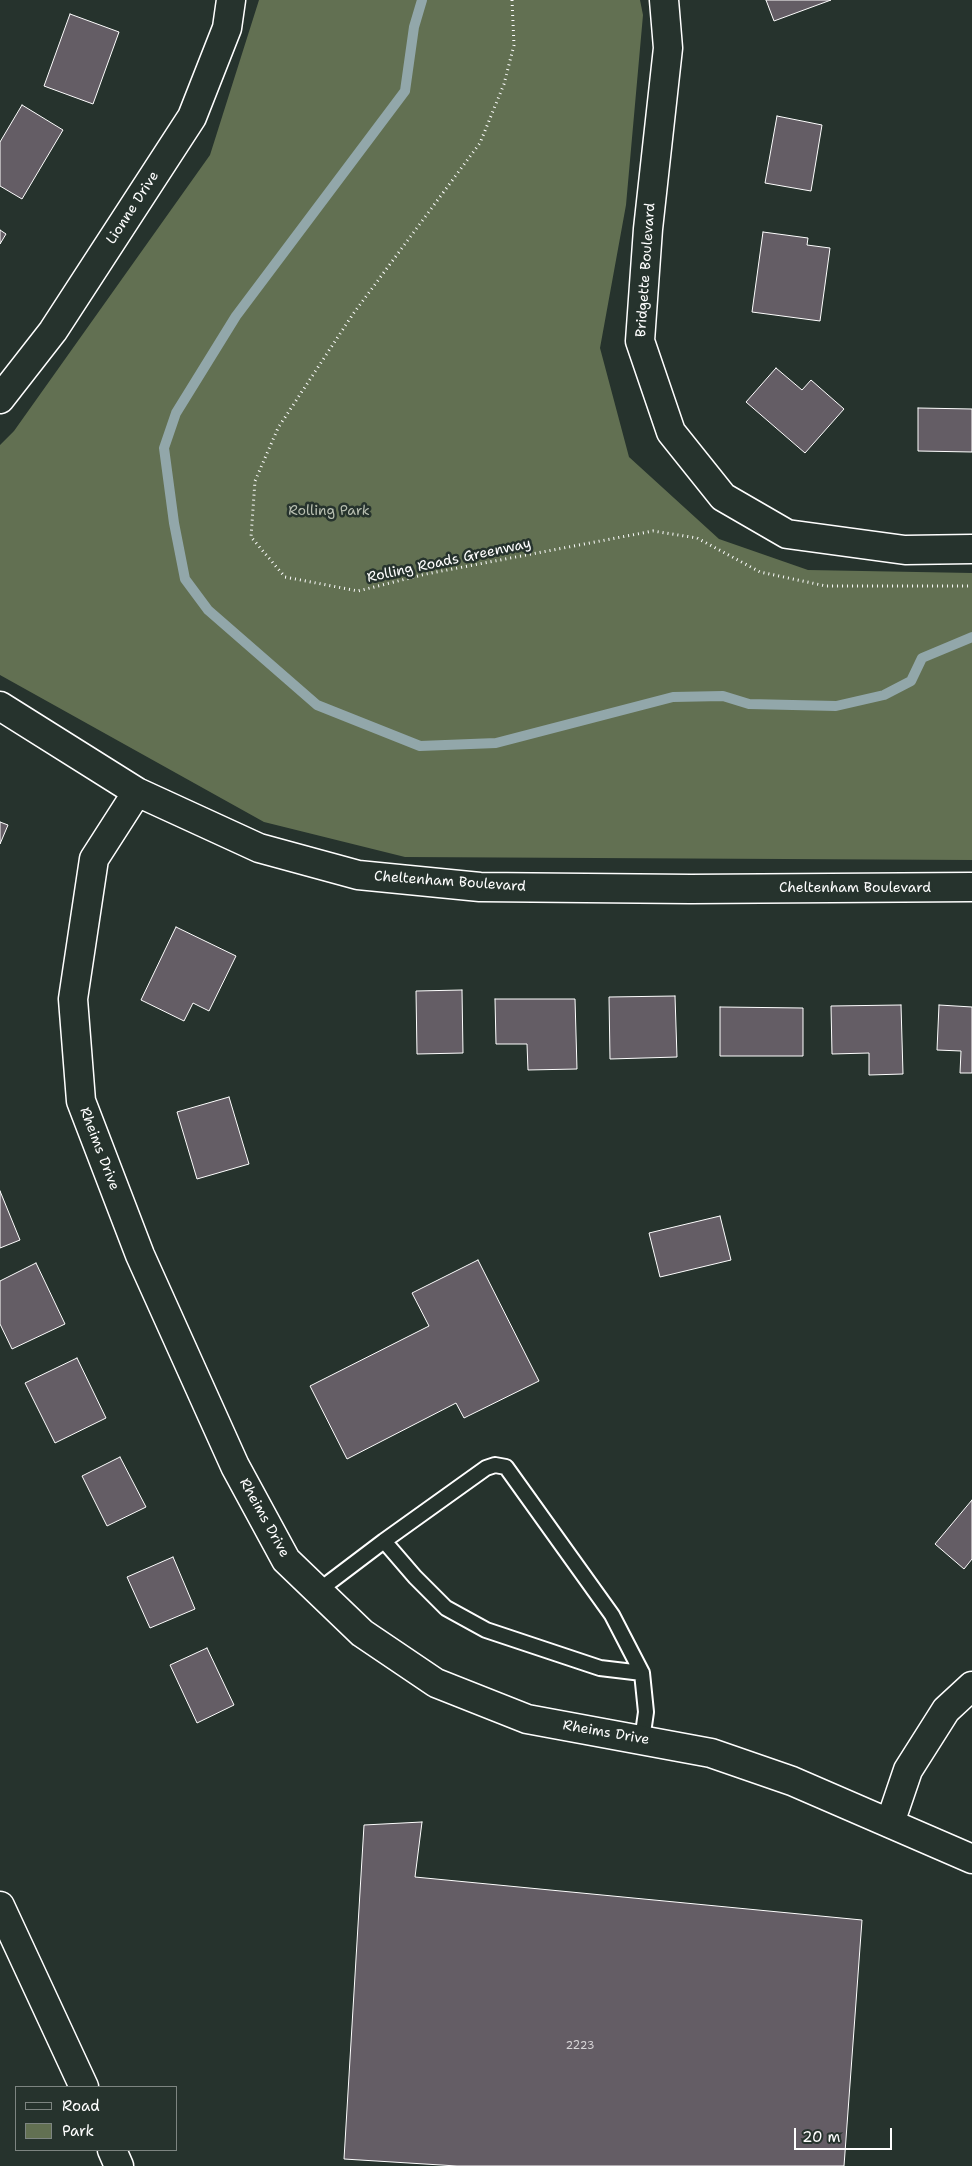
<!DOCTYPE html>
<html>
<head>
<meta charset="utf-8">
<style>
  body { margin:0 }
  #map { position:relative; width:972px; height:2166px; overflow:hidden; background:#26332d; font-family:"Shantell Sans",sans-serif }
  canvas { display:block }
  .legend { position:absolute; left:15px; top:2086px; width:162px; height:65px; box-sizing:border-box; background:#26332d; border:1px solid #7d8581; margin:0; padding:6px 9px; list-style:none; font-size:15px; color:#fff }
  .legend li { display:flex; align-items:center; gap:10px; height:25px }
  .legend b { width:25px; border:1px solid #7d8581 }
  .scale { position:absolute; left:794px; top:2128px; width:98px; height:22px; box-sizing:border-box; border:2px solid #fff; border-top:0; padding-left:6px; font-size:15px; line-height:18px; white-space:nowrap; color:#fff; -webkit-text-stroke:4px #26332d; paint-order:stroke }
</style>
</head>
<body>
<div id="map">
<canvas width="972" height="2166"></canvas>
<ul class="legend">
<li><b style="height:6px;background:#26332d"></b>Road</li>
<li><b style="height:14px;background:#627052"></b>Park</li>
</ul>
<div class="scale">20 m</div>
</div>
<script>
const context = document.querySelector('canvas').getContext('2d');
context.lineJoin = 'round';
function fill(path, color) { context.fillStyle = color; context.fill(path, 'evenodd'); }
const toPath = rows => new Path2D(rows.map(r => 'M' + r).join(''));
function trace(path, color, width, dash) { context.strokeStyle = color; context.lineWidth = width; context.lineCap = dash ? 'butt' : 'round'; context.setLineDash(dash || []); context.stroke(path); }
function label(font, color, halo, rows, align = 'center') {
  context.font = font + ' "Shantell Sans",sans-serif'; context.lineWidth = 5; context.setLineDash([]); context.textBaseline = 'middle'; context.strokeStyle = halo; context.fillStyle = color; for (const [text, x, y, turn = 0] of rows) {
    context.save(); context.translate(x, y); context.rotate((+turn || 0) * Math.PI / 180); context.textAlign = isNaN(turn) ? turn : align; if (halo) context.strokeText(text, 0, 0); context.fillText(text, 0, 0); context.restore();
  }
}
fill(toPath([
  [259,0,640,0,643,15,626,205,600,348,629,457,719,539,808,570,972,573,972,860,405,857,264,822,0,675,0,445,14,431,210,155]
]), '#627052');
trace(toPath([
  [422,0,414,27,405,91,236,316,176,413,164,448,174,523,185,579,208,610,317,705,420,746,496,743,673,697,723,696,749,704,836,706,884,695,911,681,922,658,972,637]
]), '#92a7aa', 10);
const building = toPath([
  [766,0,831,0,774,21,766,0],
  [70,14,119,32,93,104,44,86,70,14],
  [22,105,63,130,22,199,0,186,0,142,22,105],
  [777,116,822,125,811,191,765,183,777,116],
  [0,230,6,234,0,244,0,230],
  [763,232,808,238,807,245,830,248,820,321,752,312,763,232],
  [776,368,802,390,811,380,844,409,805,453,746,402,776,368],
  [918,408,972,409,972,452,918,451,918,408],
  [0,822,8,825,0,844,0,822],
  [176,927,236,956,209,1011,193,1003,184,1021,141,1000,176,927],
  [462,990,463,1053,417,1054,416,991,462,990],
  [675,996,677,1057,610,1059,609,997,675,996],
  [495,999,575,999,577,1069,528,1070,527,1044,496,1044,495,999],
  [901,1005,903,1074,869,1075,869,1053,832,1054,831,1006,901,1005],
  [939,1005,972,1007,972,1073,960,1073,961,1051,937,1050,939,1005],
  [720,1007,803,1008,803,1056,720,1056,720,1007],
  [229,1097,249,1164,197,1179,177,1112,229,1097],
  [0,1191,20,1240,0,1248,0,1191],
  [720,1216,731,1260,660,1277,649,1233,720,1216],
  [478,1260,539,1381,464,1418,456,1403,347,1459,310,1386,429,1326,412,1293,478,1260],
  [36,1263,65,1324,12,1349,0,1324,0,1281,36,1263],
  [77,1358,106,1418,55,1443,25,1383,77,1358],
  [120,1457,146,1507,107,1526,82,1476,120,1457],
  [972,1500,972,1559,964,1569,935,1544,972,1500],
  [173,1557,195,1609,150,1628,127,1577,173,1557],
  [207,1648,234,1705,197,1723,170,1665,207,1648],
  [422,1822,415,1877,862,1920,844,2166,457,2166,344,2159,364,1825,422,1822]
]);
fill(building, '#645d65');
trace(building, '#fff', 1);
const service = toPath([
  [318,1591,384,1541,486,1468,495,1465,506,1467,612,1615,642,1673,600,1668,486,1630,446,1608,415,1577,384,1541],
  [642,1673,646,1712,642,1740]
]);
const minor = toPath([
  [664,0,668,48,648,229,640,341,671,432,723,497,787,534,905,550,972,549],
  [0,399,53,331,192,117,227,28,231,0],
  [0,706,137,792,259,848,358,875,480,887,691,889,972,887],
  [137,792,94,859,73,999,81,1101,140,1255,235,1466,286,1560,362,1633,436,1683,527,1719,711,1753,792,1781,972,1859],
  [890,1823,908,1770,946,1710,972,1686]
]);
const motorway = toPath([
  [0,1906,84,2087],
  [112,2150,119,2166]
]);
trace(service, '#fff', 18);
trace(minor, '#fff', 31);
trace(motorway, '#fff', 31);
trace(toPath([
  [512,0,514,45,504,84,480,143,353,314,278,428,255,481,251,537,285,577,358,591,426,574,653,531,697,538,760,572,826,586,972,586]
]), '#fff', 3, [1, 4]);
trace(service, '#26332d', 14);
trace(minor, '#26332d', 28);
trace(motorway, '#26332d', 28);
label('11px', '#d8d6d8', null, [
  ["2223",580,2046]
]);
label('14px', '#fff', '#26332d', [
  ["Lionne Drive",133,208,-57],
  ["Bridgette Boulevard",646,270,-86],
  ["Rolling Roads Greenway",449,561,-12],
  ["Cheltenham Boulevard",450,882,4],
  ["Cheltenham Boulevard",855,888],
  ["Rheims Drive",99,1149,69],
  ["Rheims Drive",264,1518,61],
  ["Rheims Drive",606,1733,10]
]);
label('14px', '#b8bfb1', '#26332d', [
  ["Rolling Park",329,511]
]);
</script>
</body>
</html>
